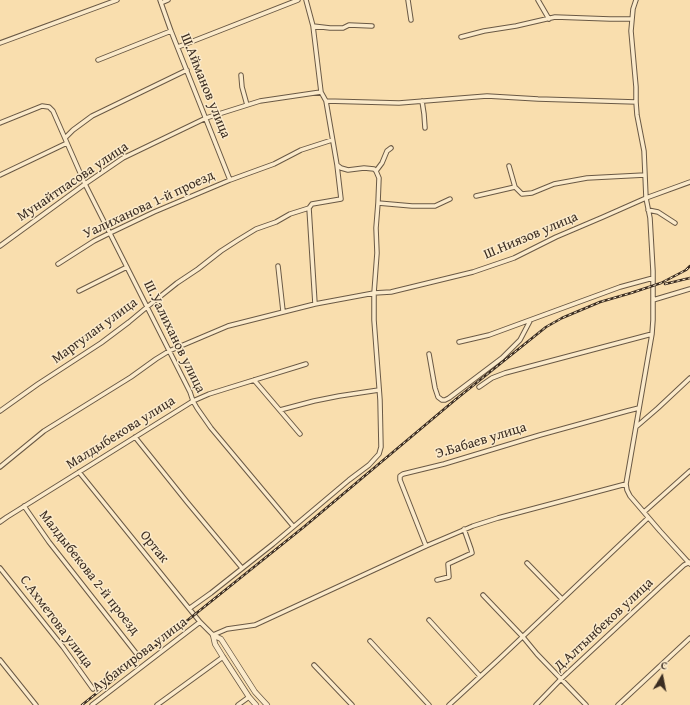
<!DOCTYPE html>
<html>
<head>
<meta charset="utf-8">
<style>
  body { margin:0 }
  #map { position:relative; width:690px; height:705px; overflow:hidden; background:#f9deae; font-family:"Gentium Book Plus",serif }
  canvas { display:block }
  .north { position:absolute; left:642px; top:657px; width:40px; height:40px; -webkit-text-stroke:3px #fbeaca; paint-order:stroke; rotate:10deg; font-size:11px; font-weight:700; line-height:16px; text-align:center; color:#3b2d22 }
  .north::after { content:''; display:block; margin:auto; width:14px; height:18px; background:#3b2d22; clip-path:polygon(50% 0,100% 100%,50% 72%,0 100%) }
</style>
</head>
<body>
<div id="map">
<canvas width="690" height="705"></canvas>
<div class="north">С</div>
</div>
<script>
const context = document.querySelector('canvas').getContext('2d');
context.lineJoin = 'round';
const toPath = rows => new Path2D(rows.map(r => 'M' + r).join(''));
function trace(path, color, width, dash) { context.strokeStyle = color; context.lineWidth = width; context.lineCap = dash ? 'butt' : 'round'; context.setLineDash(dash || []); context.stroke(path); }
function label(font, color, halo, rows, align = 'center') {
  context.font = font + ' "Gentium Book Plus",serif'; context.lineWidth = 3; context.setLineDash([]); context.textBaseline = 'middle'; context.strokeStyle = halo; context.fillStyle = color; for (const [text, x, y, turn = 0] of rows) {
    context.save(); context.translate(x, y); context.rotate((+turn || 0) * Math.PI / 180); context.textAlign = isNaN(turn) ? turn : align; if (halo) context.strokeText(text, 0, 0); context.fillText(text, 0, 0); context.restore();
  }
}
const minor = toPath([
  [160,0,171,31,230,180],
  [306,0,313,26,321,92,326,101],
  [408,0,411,20],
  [538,0,549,19],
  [636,0,633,9,631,31,636,87,636,102,637,115,644,151,646,198,650,218,653,271,653,320,652,334,626,484,627,490,630,496,660,531,690,564],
  [161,3,168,0],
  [313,26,330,28,343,28,349,25,372,26],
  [461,37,484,31,516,26,555,17,610,19,632,19],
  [0,43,117,0],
  [178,47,298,0],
  [98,60,171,31],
  [241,75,242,87,247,105],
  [422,101,424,114,425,128],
  [636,102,538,99,487,96,399,103,326,101,337,165,341,168,348,170,364,168,374,169,376,171,379,178,378,203,376,228,377,253,374,293,391,292,473,272,514,258,556,237,603,217,646,198,690,182],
  [0,123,42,106,49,107,53,111,85,184,190,392,193,401,197,408,211,428,293,526],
  [65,138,73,130,92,116,187,70],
  [509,166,515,187],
  [376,171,382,163,387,151,391,148],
  [0,175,67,143],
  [476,196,515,187,522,194,532,193,554,184,587,178,645,175],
  [378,203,412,206,435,206,450,199],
  [309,208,315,304],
  [648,210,658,212,675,223],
  [0,246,85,184,123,158,206,118,260,101,321,92],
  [58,264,94,241,110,233,154,212,230,180,274,164,301,150,332,140],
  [278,266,283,311],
  [79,291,127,267],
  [653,300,690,289],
  [459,342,489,335,620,287,653,278],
  [429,354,435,388,438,397,442,400,445,400,449,398,502,358,520,340,530,321],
  [254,380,300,434],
  [479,387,492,378,505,373,652,334],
  [280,410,314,401,339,396,379,390],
  [0,411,38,384,101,343,129,322,147,307,177,283,198,269,221,251,238,240,256,229,276,222,290,214,309,208,312,204,341,199,337,165],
  [636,427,658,408,690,378],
  [135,437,187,502,242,568],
  [0,467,44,431,131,377,156,359,169,351,228,326,315,304,374,293,374,320,380,400,381,447,379,454,369,465,349,480,273,544,211,593,190,608],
  [79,472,200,622,213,635,227,629,255,625,426,546,473,526,498,518,626,484],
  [24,506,49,542,136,653],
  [644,512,690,471],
  [0,522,7,517,193,401,209,394,225,389,306,364],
  [426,546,400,480,400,476,403,474,444,464,540,435,627,411,639,408],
  [527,563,562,599],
  [0,568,63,647,93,689],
  [437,580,449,577,448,564,472,553,471,549,464,529],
  [483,595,523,637,537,654,586,705],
  [429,620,480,676],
  [370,641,429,705],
  [0,660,36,705],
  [314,665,352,705],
  [92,705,200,622],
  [157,705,223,657],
  [238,705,249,697],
  [449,705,498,660,648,518],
  [536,705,561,679,660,587,684,565,690,562],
  [618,705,690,638]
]);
const tertiary = toPath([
  [213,635,221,639,255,692,267,705],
  [213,635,215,644,223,657,249,697,256,705]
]);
trace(minor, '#6a5945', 5.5);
trace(tertiary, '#6a5945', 6);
trace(minor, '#fbeaca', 3.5);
trace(tertiary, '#fbeaca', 4.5);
const rail = toPath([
  [665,284,690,278],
  [82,705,305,526,455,400,546,327,562,318,600,302,631,293,661,283,686,270,690,266]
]);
trace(rail, '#3b2d22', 2.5);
trace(rail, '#fbeaca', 1, [3]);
label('14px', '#3b2d22', '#fbeaca', [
  ["Ш.Айманов улица",205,86,68],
  ["Мунайтпасова улица",73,182,-34],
  ["Уалиханова 1-й проезд",149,205,-25],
  ["Ш.Ниязов улица",531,236,-23],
  ["Маргулан улица",95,331,-36],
  ["Ш.Уалиханов улица",174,337,64],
  ["Малдыбекова улица",121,433,-32],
  ["Э.Бабаев улица",481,441,-17],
  ["Ортак",154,547,51],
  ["Малдыбекова 2-й проезд",89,573,52],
  ["С.Ахметова улица",56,622,53],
  ["Д.Алтынбеков улица",604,625,-43],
  ["Аубакирова улица",140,655,-37]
]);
</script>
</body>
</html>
